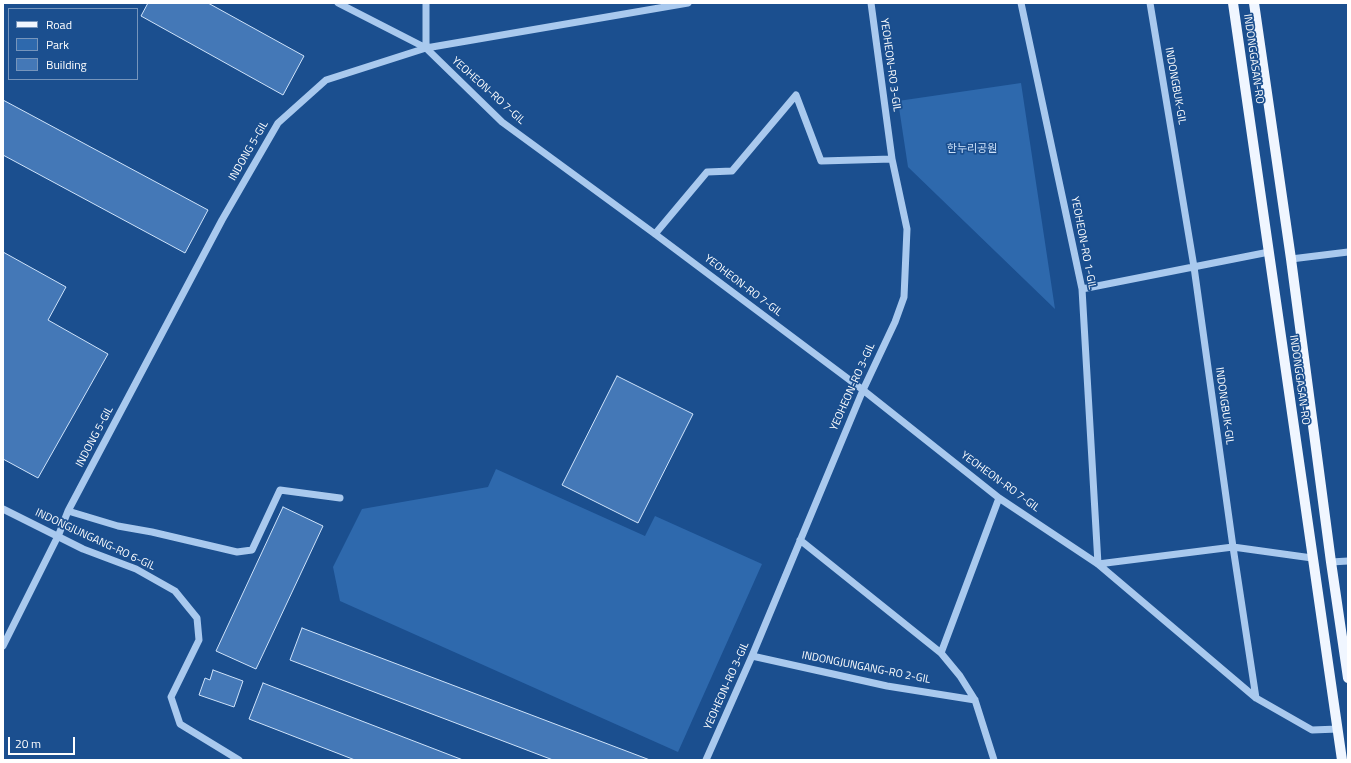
<!DOCTYPE html>
<html>
<head>
<meta charset="utf-8">
<style>
  body { margin:0 }
  #map { position:relative; width:1351px; height:763px; overflow:hidden; background:#1b4f8f; font-family:"Titillium Web",sans-serif }
  canvas { display:block }
  .frame { position:absolute; inset:0; border:4px solid #fff; pointer-events:none }
  .legend { position:absolute; left:8px; top:8px; width:130px; height:72px; box-sizing:border-box; background:#1b4f8f; border:1px solid #7695bc; margin:0; padding:5px 7px; list-style:none; font-size:12px; color:#fff }
  .legend li { display:flex; align-items:center; gap:8px; height:20px }
  .legend b { width:20px; border:1px solid #7695bc }
  .scale { position:absolute; left:8px; top:737px; width:67px; height:18px; box-sizing:border-box; border:2px solid #fff; border-top:0; padding-left:5px; font-size:12px; line-height:14px; white-space:nowrap; color:#fff; -webkit-text-stroke:3px #1b4f8f; paint-order:stroke }
</style>
</head>
<body>
<div id="map">
<canvas width="1351" height="763"></canvas>
<div class="frame"></div>
<ul class="legend">
<li><b style="height:5px;background:#f0f6ff"></b>Road</li>
<li><b style="height:11px;background:#2e69ad"></b>Park</li>
<li><b style="height:11px;background:#4478b7"></b>Building</li>
</ul>
<div class="scale">20 m</div>
</div>
<script>
const context = document.querySelector('canvas').getContext('2d');
context.lineJoin = 'round';
function fill(path, color) { context.fillStyle = color; context.fill(path, 'evenodd'); }
const toPath = rows => new Path2D(rows.map(r => 'M' + r).join(''));
function trace(path, color, width, dash) { context.strokeStyle = color; context.lineWidth = width; context.lineCap = dash ? 'butt' : 'round'; context.setLineDash(dash || []); context.stroke(path); }
function label(font, color, halo, rows, align = 'center') {
  context.font = font + ' "Titillium Web","Noto Sans KR",sans-serif'; context.lineWidth = 3.5; context.setLineDash([]); context.textBaseline = 'middle'; context.strokeStyle = halo; context.fillStyle = color; for (const [text, x, y, turn = 0] of rows) {
    context.save(); context.translate(x, y); context.rotate((+turn || 0) * Math.PI / 180); context.textAlign = isNaN(turn) ? turn : align; if (halo) context.strokeText(text, 0, 0); context.fillText(text, 0, 0); context.restore();
  }
}
fill(toPath([
  [1021,83,1055,309,908,167,898,101],
  [496,469,645,536,655,516,762,564,678,752,340,601,333,567,362,509,488,487]
]), '#2e69ad');
const building = toPath([
  [148,3,208,3,304,56,283,95,141,16,148,3],
  [3,100,208,210,185,253,3,155,3,100],
  [3,252,66,287,48,320,108,354,38,478,3,459,3,252],
  [617,376,693,414,638,523,562,485,617,376],
  [283,507,323,526,256,669,216,651,283,507],
  [302,628,650,760,553,760,290,660,302,628],
  [213,670,243,681,234,707,199,695,205,678,210,680,213,670],
  [263,683,463,760,355,760,249,719,263,683]
]);
fill(building, '#4478b7');
trace(building, '#cfe3fa', 1);
trace(toPath([
  [338,3,426,48,502,122,655,234,863,390,999,498,1098,564,1256,698,1312,730,1338,729],
  [1021,3,1082,289,1098,564,1233,547,1312,558],
  [1150,3,1194,267,1233,547,1256,698],
  [426,48,426,3],
  [655,234,707,172,732,171,796,95,821,161,892,159],
  [1291,259,1348,252],
  [1082,289,1269,252],
  [3,509,83,549,136,569,175,591,197,618,199,640,171,697,180,724,239,760],
  [68,511,118,526,152,532,237,552,252,550,280,490,340,498],
  [800,540,941,653,960,676,975,700,994,760],
  [1331,562,1348,561],
  [3,646,59,534,68,511,222,220,278,123,326,80,426,48,688,3],
  [941,653,999,498],
  [752,656,887,686,975,700],
  [706,760,752,656,863,390,895,322,904,297,907,229,892,159,871,3]
]), '#a9c9ee', 7);
trace(toPath([
  [1233,3,1342,760],
  [1254,3,1291,259,1331,562,1348,678]
]), '#f0f6ff', 10);
label('11px', '#fff', '#1b4f8f', [
  ["INDONGGASAN-RO",1253,59,82],
  ["YEOHEON-RO 3-GIL",890,65,82],
  ["INDONGBUK-GIL",1175,86,80],
  ["YEOHEON-RO 7-GIL",488,91,42],
  ["INDONG 5-GIL",249,151,-60],
  ["YEOHEON-RO 1-GIL",1083,243,79],
  ["YEOHEON-RO 7-GIL",743,286,37],
  ["INDONGGASAN-RO",1299,380,82],
  ["YEOHEON-RO 3-GIL",853,387,-66],
  ["INDONGBUK-GIL",1224,406,82],
  ["INDONG 5-GIL",95,437,-62],
  ["YEOHEON-RO 7-GIL",1000,482,36],
  ["INDONGJUNGANG-RO 6-GIL",95,540,25],
  ["INDONGJUNGANG-RO 2-GIL",866,668,11],
  ["YEOHEON-RO 3-GIL",727,686,-66]
]);
label('11px', '#cfe3fa', '#1b4f8f', [
  ["한누리공원",972,149]
]);
</script>
</body>
</html>
